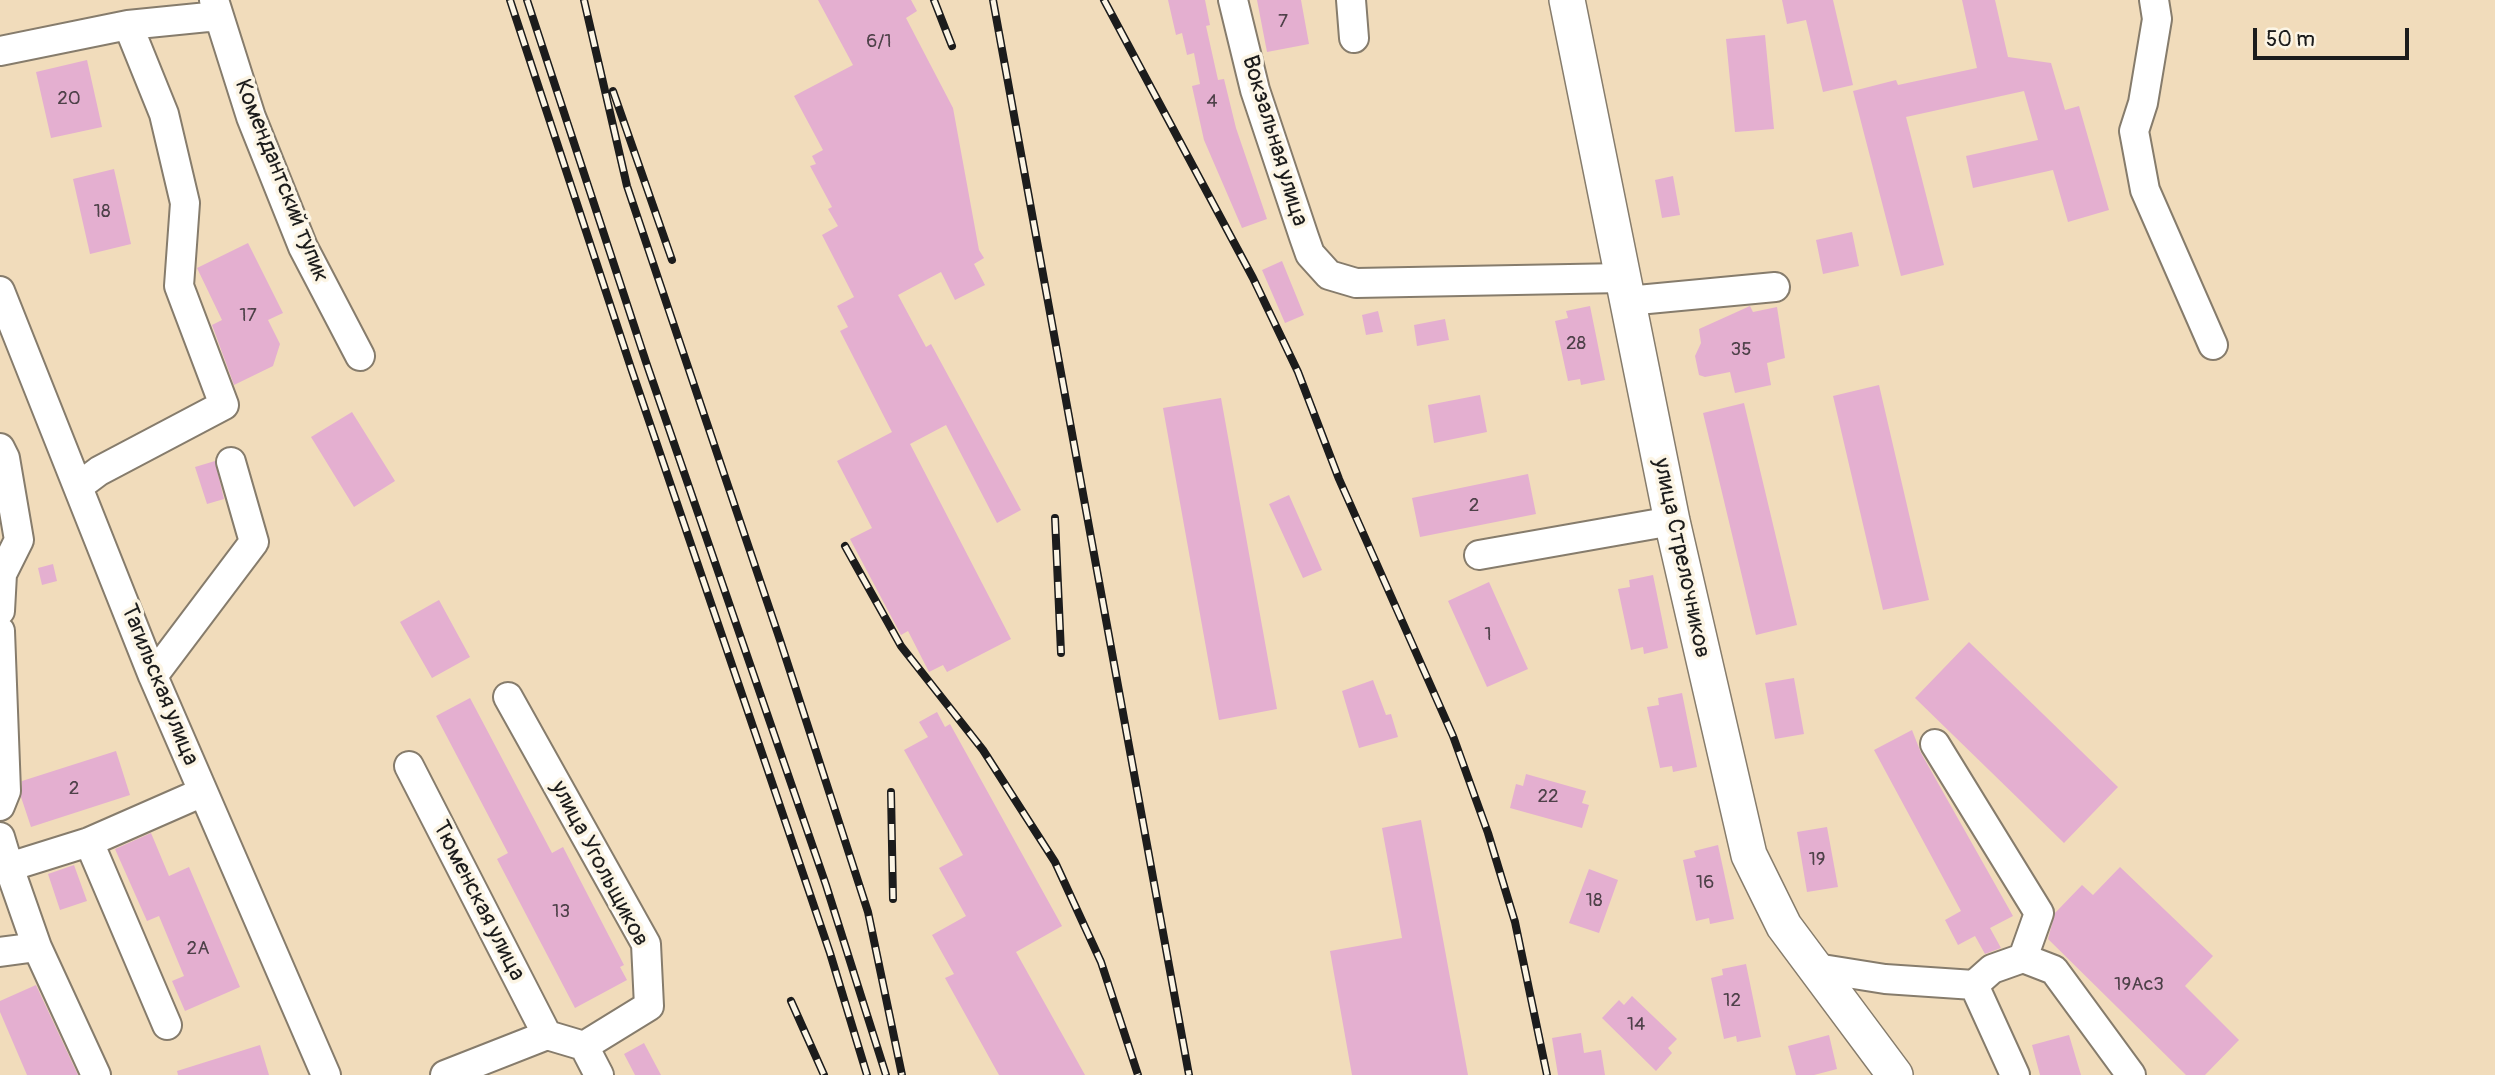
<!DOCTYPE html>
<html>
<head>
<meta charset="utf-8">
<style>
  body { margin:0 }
  #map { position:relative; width:2495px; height:1075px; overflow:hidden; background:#f1dcbb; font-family:Pangolin,sans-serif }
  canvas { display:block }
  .scale { position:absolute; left:2253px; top:28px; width:156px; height:32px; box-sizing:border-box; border:4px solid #1c1c1c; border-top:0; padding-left:9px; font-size:21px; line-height:24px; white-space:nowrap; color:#1c1c1c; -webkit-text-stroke:5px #fcf5e5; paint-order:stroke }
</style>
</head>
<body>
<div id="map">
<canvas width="2495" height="1075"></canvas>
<div class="scale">50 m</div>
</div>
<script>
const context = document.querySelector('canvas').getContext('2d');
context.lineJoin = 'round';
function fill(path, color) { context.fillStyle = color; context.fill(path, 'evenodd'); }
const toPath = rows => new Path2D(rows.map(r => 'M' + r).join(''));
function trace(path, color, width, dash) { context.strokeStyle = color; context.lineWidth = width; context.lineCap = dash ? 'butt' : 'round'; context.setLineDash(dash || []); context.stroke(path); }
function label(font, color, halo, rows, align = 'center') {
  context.font = font + ' Pangolin,sans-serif'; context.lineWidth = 7; context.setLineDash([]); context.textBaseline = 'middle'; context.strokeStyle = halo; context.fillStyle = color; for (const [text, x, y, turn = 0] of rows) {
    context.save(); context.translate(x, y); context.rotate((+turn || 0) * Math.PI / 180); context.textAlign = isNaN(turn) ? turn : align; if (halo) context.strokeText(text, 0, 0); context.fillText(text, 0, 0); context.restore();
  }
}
fill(toPath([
  [818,0,911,0,917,11,906,18,953,108,979,250,984,258,974,264,985,285,955,300,941,272,898,295,926,347,931,344,1021,510,997,523,946,425,910,444,1011,639,947,672,943,665,929,672,908,631,901,635,850,539,872,528,837,461,892,432,840,331,848,327,837,306,854,297,822,235,838,226,828,209,832,207,810,166,816,164,812,156,823,150,794,96,853,65],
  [1168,0,1205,0,1210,25,1206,26,1218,80,1224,79,1236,128,1267,219,1242,228,1204,140,1192,86,1200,84,1194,53,1187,55,1182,33,1176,35],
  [1257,0,1301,0,1309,44,1267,52],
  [1782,0,1833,0,1853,85,1823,92,1806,20,1787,24],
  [1962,0,1995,0,2008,57,2051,63,2065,110,2079,106,2109,210,2068,222,2053,170,1973,188,1966,156,2038,140,2024,91,1906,117,1944,265,1901,276,1853,91,1896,80,1898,85,1977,68],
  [1765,35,1774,129,1735,132,1726,39],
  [87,60,102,127,51,138,36,72],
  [114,169,131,244,90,254,73,179],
  [1673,176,1680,215,1662,218,1655,180],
  [1852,232,1859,266,1823,274,1816,240],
  [248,243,283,313,268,320,280,344,273,366,234,385,212,325,222,320,197,268],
  [1282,261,1304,315,1285,323,1262,270],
  [1590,306,1605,380,1581,385,1580,379,1568,381,1555,321,1568,318,1566,311],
  [1750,306,1753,312,1777,307,1785,358,1767,363,1771,385,1735,393,1730,372,1705,377,1699,375,1695,356,1701,343,1699,329],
  [1378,311,1383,332,1366,335,1362,315],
  [1445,319,1449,340,1417,346,1414,325],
  [1879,385,1929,600,1883,610,1833,396],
  [1480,395,1487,432,1434,443,1428,405],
  [1221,398,1277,709,1219,720,1163,408],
  [1744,403,1797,625,1756,635,1703,413],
  [352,412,395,481,354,507,311,437],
  [215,461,224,499,207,504,195,467],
  [1528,474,1536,514,1420,537,1412,498],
  [1289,495,1322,570,1303,578,1269,504],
  [53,564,57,581,42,585,38,568],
  [1653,575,1668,648,1644,654,1643,647,1631,650,1618,589,1630,587,1629,580],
  [1489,582,1528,669,1487,687,1448,601],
  [439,600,470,657,432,678,400,622],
  [1969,642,2118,787,2064,843,1915,698],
  [1794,678,1804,734,1775,739,1765,683],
  [1373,680,1386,715,1391,714,1398,737,1359,748,1342,691],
  [1682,693,1697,767,1673,772,1672,766,1660,768,1647,707,1659,705,1658,698],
  [470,698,552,853,563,847,624,965,620,967,627,980,575,1008,497,859,508,853,436,716],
  [937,712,945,727,950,724,1062,926,1016,952,1085,1075,999,1075,945,978,954,974,932,935,966,916,939,868,963,855,904,750,928,737,919,722],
  [1912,730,1921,753,2013,916,1990,928,2001,948,1985,954,1975,936,1958,945,1945,920,1961,911,1874,750],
  [116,751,130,795,31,827,21,797,22,781],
  [1526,774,1586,791,1582,803,1589,805,1582,828,1510,808,1516,784,1523,786],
  [1421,820,1468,1075,1352,1075,1330,951,1402,938,1382,828],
  [1827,827,1838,887,1807,892,1797,832],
  [151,833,169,876,189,867,240,987,185,1011,172,981,184,976,159,916,147,921,115,849],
  [1718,845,1734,919,1710,924,1709,918,1696,921,1683,860,1696,857,1694,851],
  [74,865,87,901,60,910,48,874],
  [2120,867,2213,956,2185,986,2239,1040,2205,1075,2186,1075,2048,939,2055,913,2082,885,2093,895],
  [1589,869,1618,880,1599,933,1569,923],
  [1746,964,1761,1037,1737,1042,1736,1036,1724,1039,1711,978,1723,975,1722,969],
  [36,985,78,1075,27,1075,0,1012,0,1001],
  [1632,996,1677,1039,1668,1048,1672,1053,1656,1071,1602,1018,1619,1000,1624,1005],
  [1581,1033,1584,1053,1601,1050,1605,1075,1558,1075,1552,1038],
  [1829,1035,1837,1069,1814,1075,1796,1075,1788,1046],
  [2069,1035,2081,1075,2040,1075,2032,1045],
  [644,1043,661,1075,635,1075,624,1054],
  [260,1045,269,1075,178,1075,177,1071]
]), '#e4afd0');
const minor = toPath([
  [214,0,251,117,303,247,360,356],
  [1233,0,1255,90,1304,237,1310,254,1329,275,1356,283,1623,278],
  [1351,0,1354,38],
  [2154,0,2157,19,2143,103,2134,131,2145,190,2213,345],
  [0,51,128,25,218,16],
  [0,291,153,676,326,1075],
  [1627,301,1775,287],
  [0,448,5,458,19,540,2,574,0,611],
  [79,486,99,471,224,405,179,286,185,203,164,114,128,25],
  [1479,555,1672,521],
  [0,631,6,791,0,806],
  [153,676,254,542,231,462],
  [508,697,646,944,649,1006,584,1046],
  [1935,744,2039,913,2023,958],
  [409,766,547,1035,584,1046,599,1075],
  [0,837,9,867],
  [89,842,167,1025],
  [0,952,37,947],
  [1816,968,1885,979,1974,985,2015,1075],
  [1974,985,1992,969,2023,958,2054,970,2131,1075],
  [96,1075,37,947,9,867,89,842,203,792],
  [445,1075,547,1035]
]);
const major = toPath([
  [1567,0,1672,521,1749,855,1784,926,1895,1075]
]);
trace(minor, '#867c6c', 32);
trace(major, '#867c6c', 38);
trace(minor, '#fff', 28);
trace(major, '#fff', 35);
const rail = toPath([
  [510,0,631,368,830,953,867,1075],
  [527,0,646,362,826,885,886,1075],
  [584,0,627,186,780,640,868,912,902,1075],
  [934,0,952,46],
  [993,0,1189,1075],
  [1104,0,1253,278,1298,372,1339,479,1453,736,1488,833,1515,922,1547,1075],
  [613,91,672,260],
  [1055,518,1061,653],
  [845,546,901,646,983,750,1055,862,1101,962,1138,1075],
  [891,792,893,899],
  [791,1001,824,1075]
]);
trace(rail, '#1c1c1c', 8);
trace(rail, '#fcf5e5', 5, [16]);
label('19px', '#4e4149', null, [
  ["7",1283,22],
  ["6/1",879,42],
  ["20",69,99],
  ["4",1212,102],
  ["18",102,212],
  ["17",248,316],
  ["28",1576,344],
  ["35",1741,350],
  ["2",1474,506],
  ["1",1488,635],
  ["2",74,789],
  ["22",1548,797],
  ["19",1817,860],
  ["16",1705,883],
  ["18",1594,901],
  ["13",561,912],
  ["2А",198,949],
  ["19Ас3",2139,985],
  ["12",1732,1001],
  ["14",1636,1025]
]);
label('23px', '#1c1c1c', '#fcf5e5', [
  ["Вокзальная улица",1274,141,73],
  ["Комендантский тупик",281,181,68],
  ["улица Стрелочников",1681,558,78],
  ["Тагильская улица",159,685,68],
  ["улица Угольщиков",599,864,62],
  ["Тюменская улица",478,901,63]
]);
</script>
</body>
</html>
